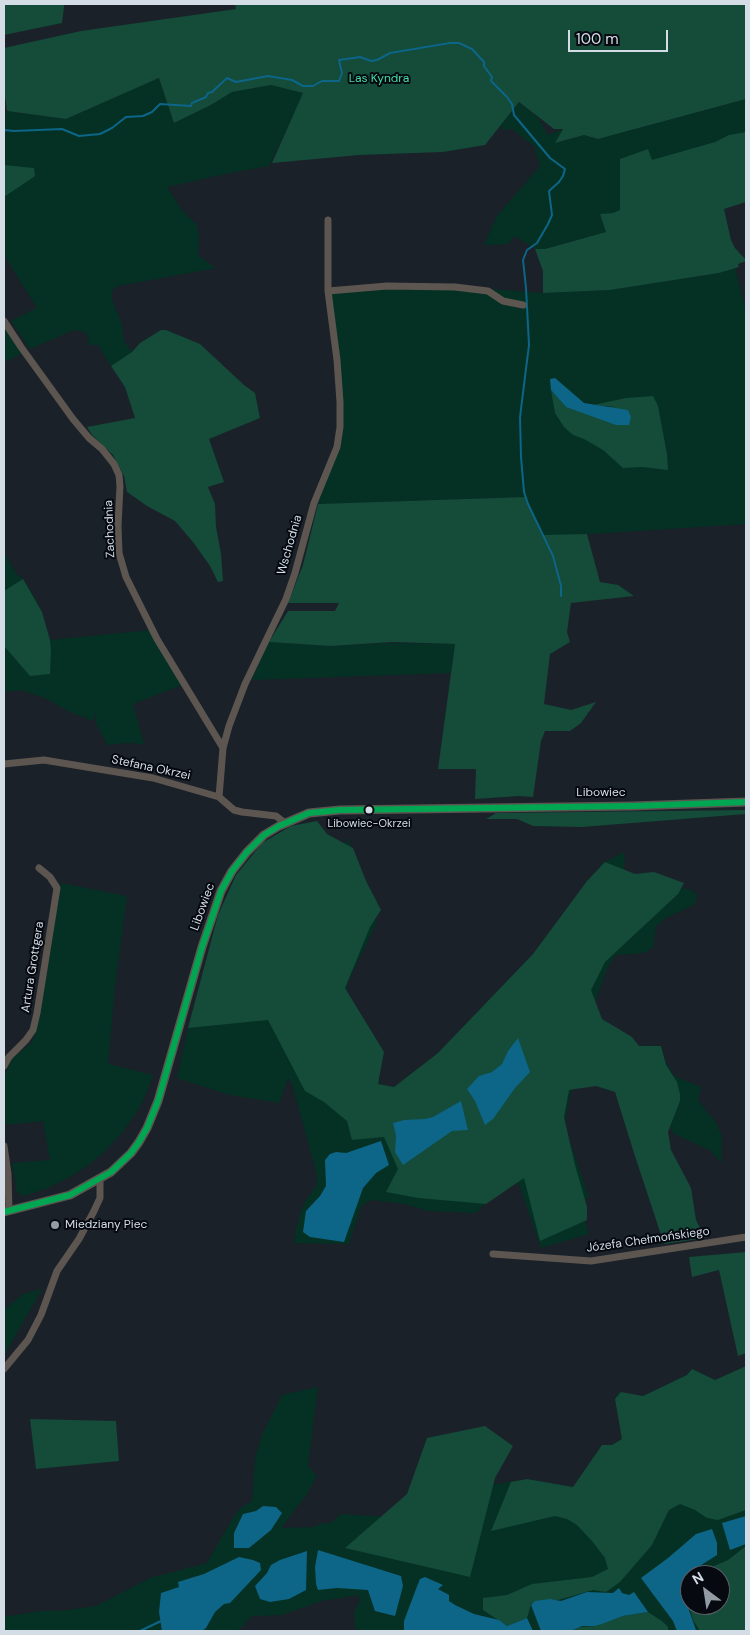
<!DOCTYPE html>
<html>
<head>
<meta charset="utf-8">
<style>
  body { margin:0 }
  #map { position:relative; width:750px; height:1635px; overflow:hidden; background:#1a2129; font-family:"DM Sans",sans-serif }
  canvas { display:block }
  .frame { position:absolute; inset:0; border:5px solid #d4dce6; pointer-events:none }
  .north { position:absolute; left:680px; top:1565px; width:50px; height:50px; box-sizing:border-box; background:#060a10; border:1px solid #585e66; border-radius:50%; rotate:329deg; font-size:14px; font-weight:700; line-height:20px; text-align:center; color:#d4dce6 }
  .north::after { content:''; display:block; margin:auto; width:18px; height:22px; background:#939ba4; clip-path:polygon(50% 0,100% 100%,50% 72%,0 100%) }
  .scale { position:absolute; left:568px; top:30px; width:100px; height:22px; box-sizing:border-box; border:2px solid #d4dce6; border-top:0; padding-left:6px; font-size:15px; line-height:18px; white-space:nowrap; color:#d4dce6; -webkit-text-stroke:4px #060a10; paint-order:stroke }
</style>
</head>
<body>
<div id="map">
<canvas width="750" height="1635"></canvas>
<div class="frame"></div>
<div class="north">N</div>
<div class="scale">100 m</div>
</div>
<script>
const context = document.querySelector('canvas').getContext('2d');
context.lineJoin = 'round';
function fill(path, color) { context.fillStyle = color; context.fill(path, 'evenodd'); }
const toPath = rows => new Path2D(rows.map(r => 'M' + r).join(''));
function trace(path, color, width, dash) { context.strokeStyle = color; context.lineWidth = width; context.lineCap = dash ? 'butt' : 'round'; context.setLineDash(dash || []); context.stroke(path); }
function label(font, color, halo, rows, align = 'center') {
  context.font = font + ' "DM Sans",sans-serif'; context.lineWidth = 4; context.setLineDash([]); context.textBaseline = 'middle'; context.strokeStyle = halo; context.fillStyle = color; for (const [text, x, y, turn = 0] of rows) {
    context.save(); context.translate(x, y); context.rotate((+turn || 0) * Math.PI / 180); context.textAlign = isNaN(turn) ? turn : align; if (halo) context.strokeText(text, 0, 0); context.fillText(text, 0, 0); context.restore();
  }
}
fill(toPath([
  [159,78,174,123,211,105,232,92,271,85,304,93,269,166,225,174,167,187,182,210,197,225,199,239,198,253,200,257,216,268,118,286,113,289,111,296,122,325,124,341,132,352,111,366,98,345,89,345,88,337,85,332,74,330,30,349,11,321,37,308,4,255,4,111,66,119],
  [746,99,746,132,730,135,715,142,620,210,613,213,600,214,607,232,544,249,535,249,515,236,508,244,484,245,497,216,540,166,534,146,512,129,503,130,501,125,519,102,538,118,548,135,563,129,556,143,584,135,598,139],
  [735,268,746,311,746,524,543,537,526,504,525,497,318,504,340,439,330,288,488,289,543,293,610,290,719,273],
  [4,325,23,353,4,362],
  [4,552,16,574,23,579,37,601,50,640,151,630,182,685,133,704,144,744,126,743,108,745,96,724,96,709,94,721,70,712,47,699,21,690,4,692],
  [269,642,331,646,387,643,455,644,451,673,251,680],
  [348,837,364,889,364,902,376,921,376,924,348,982,346,998,376,1054,383,1110,591,894,601,864,624,852,625,862,619,901,669,889,689,889,697,894,695,904,664,919,656,927,653,948,644,953,615,955,607,969,595,1002,596,1030,625,1045,661,1046,665,1060,674,1076,701,1087,698,1100,717,1124,722,1137,721,1163,710,1150,674,1134,653,1093,616,1092,592,1085,571,1090,564,1125,589,1197,578,1201,589,1234,541,1248,518,1182,507,1181,476,1213,428,1211,405,1204,372,1200,367,1202,361,1207,349,1244,294,1243,296,1229,300,1214,306,1200,317,1185,317,1175,292,1084,288,1078,279,1103,230,1095,177,1078,188,1028,241,1019,342,867],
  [61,883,127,896,115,987,108,1064,153,1075,143,1101,135,1115,121,1134,105,1151,89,1165,66,1179,45,1189,23,1196,17,1192,12,1163,50,1160,43,1121,17,1124,4,1124,4,1078,12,1059,33,1041,47,971],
  [42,1289,6,1352,4,1355,4,1310,23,1294],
  [746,1366,746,1631,358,1631,355,1626,354,1612,360,1601,358,1595,322,1601,282,1615,252,1616,238,1631,4,1631,4,1617,39,1611,61,1611,90,1607,98,1605,150,1578,207,1563,231,1521,240,1508,252,1501,255,1458,262,1435,282,1395,318,1387,308,1466,317,1476,305,1497,281,1528,314,1527,322,1523,331,1523,341,1514,387,1517,483,1486,527,1479,573,1487,602,1445,612,1445,622,1439,615,1399,617,1394,621,1392,639,1398,687,1375,692,1369,715,1380],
  [690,1575,720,1575,720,1605,690,1605]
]), '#043124');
fill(toPath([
  [4,4,64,4,64,7,62,23,4,35],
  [235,4,746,4,746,99,598,139,584,135,555,143,563,129,554,129,519,102,485,145,443,152,359,155,272,163,303,93,271,85,232,92,211,105,174,123,159,78,66,119,7,111,4,89,4,48,81,31,236,9],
  [746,132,746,202,724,209,731,240,735,248,746,260,746,261,738,264,739,267,719,273,610,290,543,293,543,271,535,249,545,249,606,232,600,214,613,213,620,210,620,159,648,149,652,160,715,142,729,135],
  [4,165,34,168,35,176,4,197],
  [161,330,166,330,200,344,244,385,255,393,260,418,209,439,224,482,208,487,215,504,216,527,221,554,223,581,218,582,210,566,193,542,175,521,147,506,127,492,124,476,113,455,92,435,87,427,135,418,125,387,111,366,132,352,140,343],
  [551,390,566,407,617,407,593,405,626,398,653,396,658,406,667,454,668,470,642,467,623,468,603,450,584,439,573,435,564,427,555,413],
  [525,497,542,535,587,534,600,582,618,585,634,596,571,603,567,632,570,642,550,654,544,704,571,710,596,702,581,723,570,731,545,731,541,741,533,797,519,796,475,799,476,769,438,769,455,644,392,642,331,646,269,642,288,611,335,611,339,603,288,603,303,565,318,504],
  [23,579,42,612,50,640,51,651,50,674,30,676,4,646,4,591],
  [746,810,746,814,582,827,533,826,517,819,486,819,496,813],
  [317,821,327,834,353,848,366,881,381,910,370,927,345,988,384,1052,378,1084,394,1087,438,1053,533,954,587,881,605,862,635,874,654,872,684,883,678,894,605,962,591,990,602,1019,632,1037,639,1046,661,1046,666,1065,677,1082,680,1094,680,1101,668,1132,671,1150,691,1188,696,1220,705,1238,664,1244,633,1150,615,1092,596,1086,569,1090,564,1117,575,1165,587,1207,587,1220,540,1241,524,1178,486,1204,418,1198,386,1192,398,1169,384,1137,352,1140,347,1121,324,1102,305,1091,268,1020,188,1028,218,915,236,875,262,843,291,826],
  [746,1252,746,1353,738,1356,719,1270,692,1277,689,1257],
  [746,1366,746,1510,718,1520,707,1518,695,1510,680,1504,669,1510,652,1545,620,1582,606,1592,593,1590,558,1600,544,1600,531,1604,527,1618,507,1626,483,1610,483,1598,507,1595,532,1584,592,1577,608,1569,605,1558,592,1541,577,1525,567,1519,555,1516,491,1531,511,1482,527,1479,573,1487,602,1445,612,1445,622,1439,615,1399,621,1392,643,1396,687,1375,692,1369,715,1380],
  [30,1419,116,1421,119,1461,36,1469],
  [485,1426,513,1446,495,1478,470,1577,345,1548,407,1494,427,1438],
  [746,1546,746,1631,700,1631,693,1620,684,1588,686,1578,690,1576,690,1605,720,1605,720,1575,693,1575,728,1560],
  [648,1612,662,1621,668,1627,668,1631,572,1631,579,1627,595,1626,623,1616]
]), '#144b39');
fill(toPath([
  [555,378,584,403,628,410,631,417,629,425,616,425,566,407,551,390,550,379],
  [518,1038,530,1072,515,1088,493,1119,485,1125,475,1101,467,1089,479,1076,492,1072,502,1064,508,1051],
  [461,1101,468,1130,452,1131,403,1165,395,1152,396,1136,393,1123,404,1120,425,1119,433,1117],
  [381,1141,389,1165,376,1173,363,1188,344,1242,310,1237,303,1232,306,1211,320,1196,326,1186,325,1160,330,1154,336,1152,346,1153],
  [263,1506,276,1507,282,1513,271,1530,249,1548,234,1548,234,1533,243,1514,256,1511],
  [746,1516,746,1544,730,1550,722,1523],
  [712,1529,717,1543,717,1555,695,1569,683,1582,685,1599,696,1630,677,1631,673,1621,641,1578,668,1558,696,1534],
  [318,1550,401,1576,403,1586,395,1616,375,1611,368,1590,337,1588,318,1590,316,1584,315,1567],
  [307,1551,306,1590,289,1599,270,1602,260,1599,255,1586,267,1573,271,1565,280,1560],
  [239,1557,253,1560,260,1563,261,1570,230,1603,224,1604,215,1612,206,1628,202,1631,162,1631,159,1612,161,1593,179,1587,178,1582,204,1574],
  [425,1577,443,1585,438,1589,449,1595,449,1601,455,1605,474,1614,499,1620,507,1626,527,1618,533,1631,404,1631,404,1621,416,1589,420,1579],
  [619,1588,622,1593,629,1595,634,1592,648,1612,623,1616,602,1624,595,1626,582,1626,571,1631,541,1631,531,1605,535,1601,550,1599,561,1601,587,1592,613,1593]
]), '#0d6588');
trace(toPath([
  [4,130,14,131,62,129,79,136,100,134,112,128,126,117,143,116,152,112,160,104,191,106,192,103,206,97,208,93,212,92,227,78,236,82,268,76,292,80,303,86,313,86,322,81,339,81,342,73,339,60,360,57,371,61,377,60,390,53,450,43,459,43,472,49,484,62,484,66,492,77,491,81,507,97,512,104,514,115,550,158,565,169,563,176,559,182,549,191,552,215,548,224,537,243,527,250,523,260,526,288,529,345,520,417,521,457,524,492,528,504,553,556,561,586,561,596],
  [140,1631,161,1621]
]), '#0d6588', 2);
trace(toPath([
  [328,291,387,286,455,287,488,291,503,301,523,305],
  [4,321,21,347,73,419,89,438,102,449,114,464,119,475,120,486,118,526,119,553,126,577,157,639,223,748],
  [4,764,44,760,153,778,219,797,234,810,242,812,276,816,285,823],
  [219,797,223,748,229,726,245,684,286,599,295,573,314,503,337,447,340,427,340,402,337,360,328,291,328,220],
  [4,1066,9,1057,26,1040,33,1030,37,1013,57,888,50,877,39,868],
  [4,1146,8,1174,9,1211],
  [493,1254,591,1261,746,1237],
  [4,1369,28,1340,41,1315,57,1271,79,1239,94,1211,100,1198,100,1179]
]), '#5c5550', 7);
trace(toPath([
  [4,1212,70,1195,111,1172,131,1153,139,1142,147,1128,158,1101,202,947,221,891,232,871,247,852,264,835,279,826,309,813,340,810,633,806,746,802]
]), '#5c5550', 9);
trace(toPath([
  [4,1212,70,1195,111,1172,131,1153,139,1142,147,1128,158,1101,202,947,221,891,232,871,247,852,264,835,279,826,309,813,340,810,633,806,746,802]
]), '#00a651', 6);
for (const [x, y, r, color] of [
  [369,810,4.5,"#d4dce6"],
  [55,1225,5,"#939ba4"]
]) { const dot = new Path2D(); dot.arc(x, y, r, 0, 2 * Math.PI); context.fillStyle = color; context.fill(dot); trace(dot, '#060a10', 2); }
label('11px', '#d4dce6', '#060a10', [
  ["Libowiec-Okrzei",369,824]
]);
label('12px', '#42dea6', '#060a10', [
  ["Las Kyndra",379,79]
]);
label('12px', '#d4dce6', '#060a10', [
  ["Zachodnia",110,529,-92],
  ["Wschodnia",290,545,-74],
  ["Stefana Okrzei",151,768,12],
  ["Libowiec",601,793],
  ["Libowiec",203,907,-70],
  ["Artura Grottgera",33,967,-81],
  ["Józefa Chełmońskiego",648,1240,-8]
]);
label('12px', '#d4dce6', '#060a10', [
  ["Miedziany Piec",65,1225]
], 'left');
</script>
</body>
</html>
